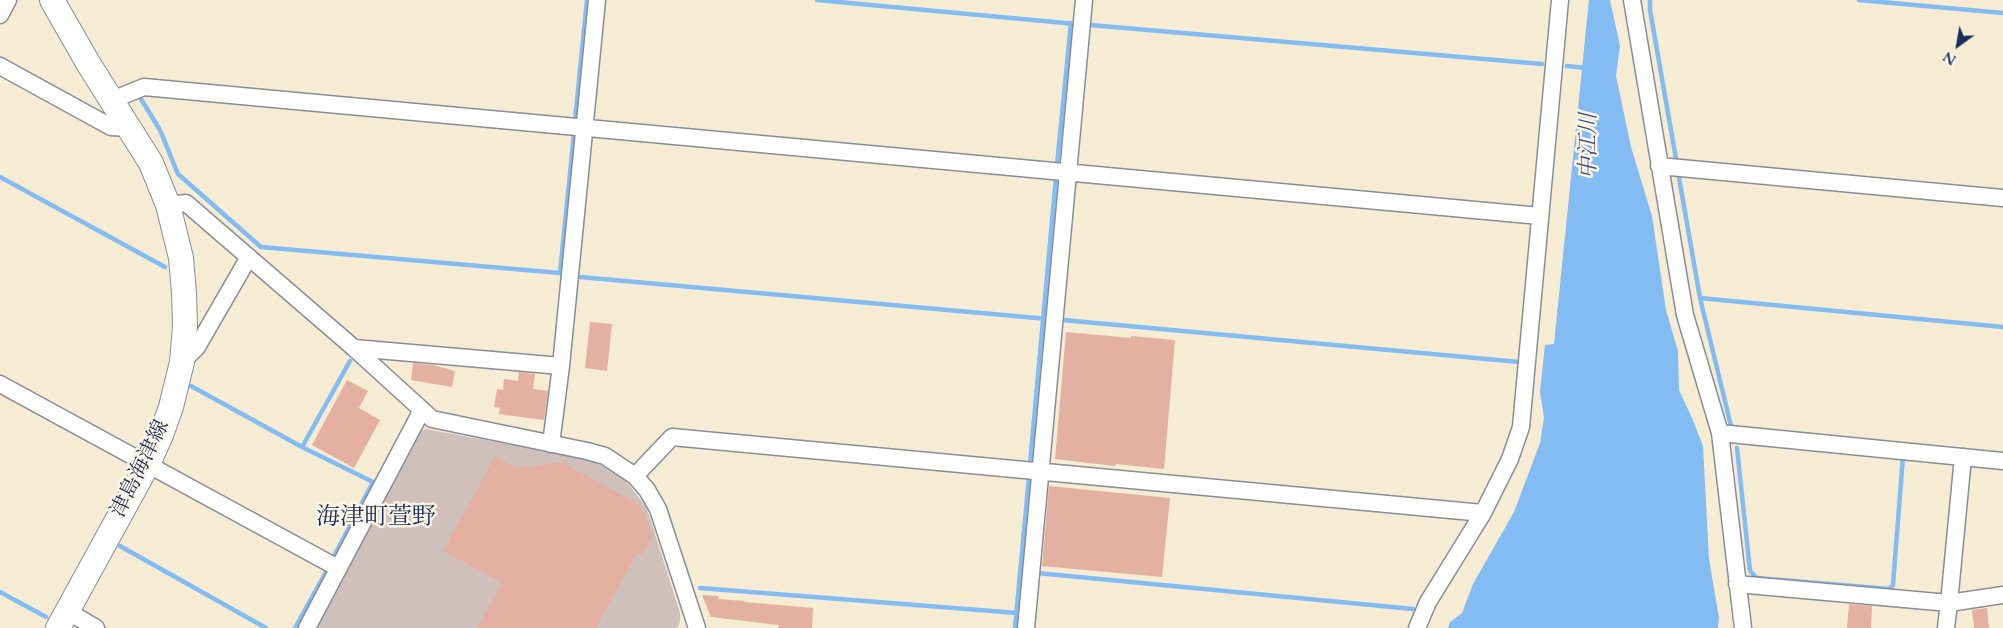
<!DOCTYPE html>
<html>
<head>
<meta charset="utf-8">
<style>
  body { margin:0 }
  #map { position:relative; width:2003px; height:628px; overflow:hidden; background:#f6ebd3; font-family:Cardo,serif }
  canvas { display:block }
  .north { position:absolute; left:1933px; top:20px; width:50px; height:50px; -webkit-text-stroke:4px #fcf5e5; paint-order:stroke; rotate:212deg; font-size:14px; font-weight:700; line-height:20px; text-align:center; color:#1b2f5e }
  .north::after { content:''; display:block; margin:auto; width:18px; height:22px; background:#1b2f5e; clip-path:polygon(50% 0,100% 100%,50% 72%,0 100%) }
</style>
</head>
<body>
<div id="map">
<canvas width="2003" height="628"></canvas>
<div class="north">N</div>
</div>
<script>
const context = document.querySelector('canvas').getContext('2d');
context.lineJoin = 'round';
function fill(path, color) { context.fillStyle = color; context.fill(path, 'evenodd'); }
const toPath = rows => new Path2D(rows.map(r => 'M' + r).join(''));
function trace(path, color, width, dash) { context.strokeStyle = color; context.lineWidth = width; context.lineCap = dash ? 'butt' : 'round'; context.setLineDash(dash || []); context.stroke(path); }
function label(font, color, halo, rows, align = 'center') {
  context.font = font + ' Cardo,"Noto Serif JP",serif'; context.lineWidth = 5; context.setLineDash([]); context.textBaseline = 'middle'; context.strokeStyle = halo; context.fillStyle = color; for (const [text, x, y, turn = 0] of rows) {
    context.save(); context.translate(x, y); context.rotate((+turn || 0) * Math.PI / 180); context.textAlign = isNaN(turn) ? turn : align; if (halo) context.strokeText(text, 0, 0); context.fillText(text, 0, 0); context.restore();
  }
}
fill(toPath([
  [426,429,587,459,601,465,626,481,646,507,650,518,680,613,680,622,677,628,313,628,418,432]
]), '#cfc0bb');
fill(toPath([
  [1589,0,1610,0,1620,46,1616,76,1631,147,1652,216,1666,310,1678,351,1679,390,1692,418,1703,446,1709,559,1719,618,1718,628,1448,628,1450,622,1462,613,1473,584,1514,512,1540,443,1544,418,1540,392,1545,345,1554,344]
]), '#83bbf3');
trace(toPath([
  [817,0,1076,24],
  [1650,0,1650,10,1676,159],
  [1859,0,2003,13],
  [1090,25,1542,64],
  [1567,66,1586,68],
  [141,99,160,130,178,174,261,247,560,273,565,275],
  [575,121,587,0],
  [1057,165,1071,23],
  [1678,172,1700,298,1731,426],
  [0,177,165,267],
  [560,273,574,134],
  [580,277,1048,319],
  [1700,298,2003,327],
  [1063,320,1519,362],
  [191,386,302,447],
  [1737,448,1750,571,1757,578,1889,589,1893,585,1903,456],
  [1030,464,1056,177],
  [120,546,266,628],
  [333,558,373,482,302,447,350,361],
  [1037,573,1413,609],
  [700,588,1017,613],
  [0,592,46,617],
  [295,628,326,572],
  [1015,628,1029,477]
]), '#83bbf3', 4.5);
fill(toPath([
  [590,322,612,324,607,371,585,368],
  [1066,332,1131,338,1131,336,1175,340,1164,469,1116,464,1115,466,1055,459],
  [413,363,433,365,455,371,452,387,411,380],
  [519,372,535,374,533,389,548,391,544,420,499,414,500,408,494,407,497,389,503,390,504,379,518,381],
  [347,380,368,391,359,408,380,420,354,468,312,445],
  [495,456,517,468,561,462,640,505,653,536,642,555,637,553,596,628,477,628,502,583,443,551],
  [1049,486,1170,498,1162,577,1042,566],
  [702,595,719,596,718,599,744,601,744,602,813,608,812,628,778,628,779,625,711,617],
  [1849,604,1872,606,1871,628,1847,628],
  [1987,608,1989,628,1974,628,1972,610]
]), '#e4b0a2');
const minor = toPath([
  [1632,0,1685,315,1720,433,1743,628],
  [0,15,8,0],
  [0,66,111,127,130,128],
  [112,100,144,87,1540,216],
  [1659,166,2003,198],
  [168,205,186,203,354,348,432,419,587,451,605,456,635,476,647,490,658,509,697,628],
  [354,348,561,366],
  [182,362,197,347,249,257],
  [0,384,338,568],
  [1720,433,2003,461],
  [551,444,561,366,597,0],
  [635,476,672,437,1483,513],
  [1737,584,1949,603,1963,457],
  [67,611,96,628],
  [307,628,422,410],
  [1026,628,1084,0],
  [1417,628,1428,602,1483,513,1510,459,1521,427,1560,0],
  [1946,628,1949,603,2003,595]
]);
const secondary = toPath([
  [52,0,88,63,151,163,168,205,181,258,184,293,185,326,182,362,171,407,161,435,148,464,58,628]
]);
trace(minor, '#888d98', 19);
trace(secondary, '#888d98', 26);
trace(minor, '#fff', 16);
trace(secondary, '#fff', 24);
label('21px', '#1b2f5e', '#fcf5e5', [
  ["津島海津線",141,469,-64]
]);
label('italic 22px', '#355283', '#fcf5e5', [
  ["中江川",1590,146,-90]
]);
label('24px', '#1b2f5e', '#fcf5e5', [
  ["海津町萱野",376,518]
]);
</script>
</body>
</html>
